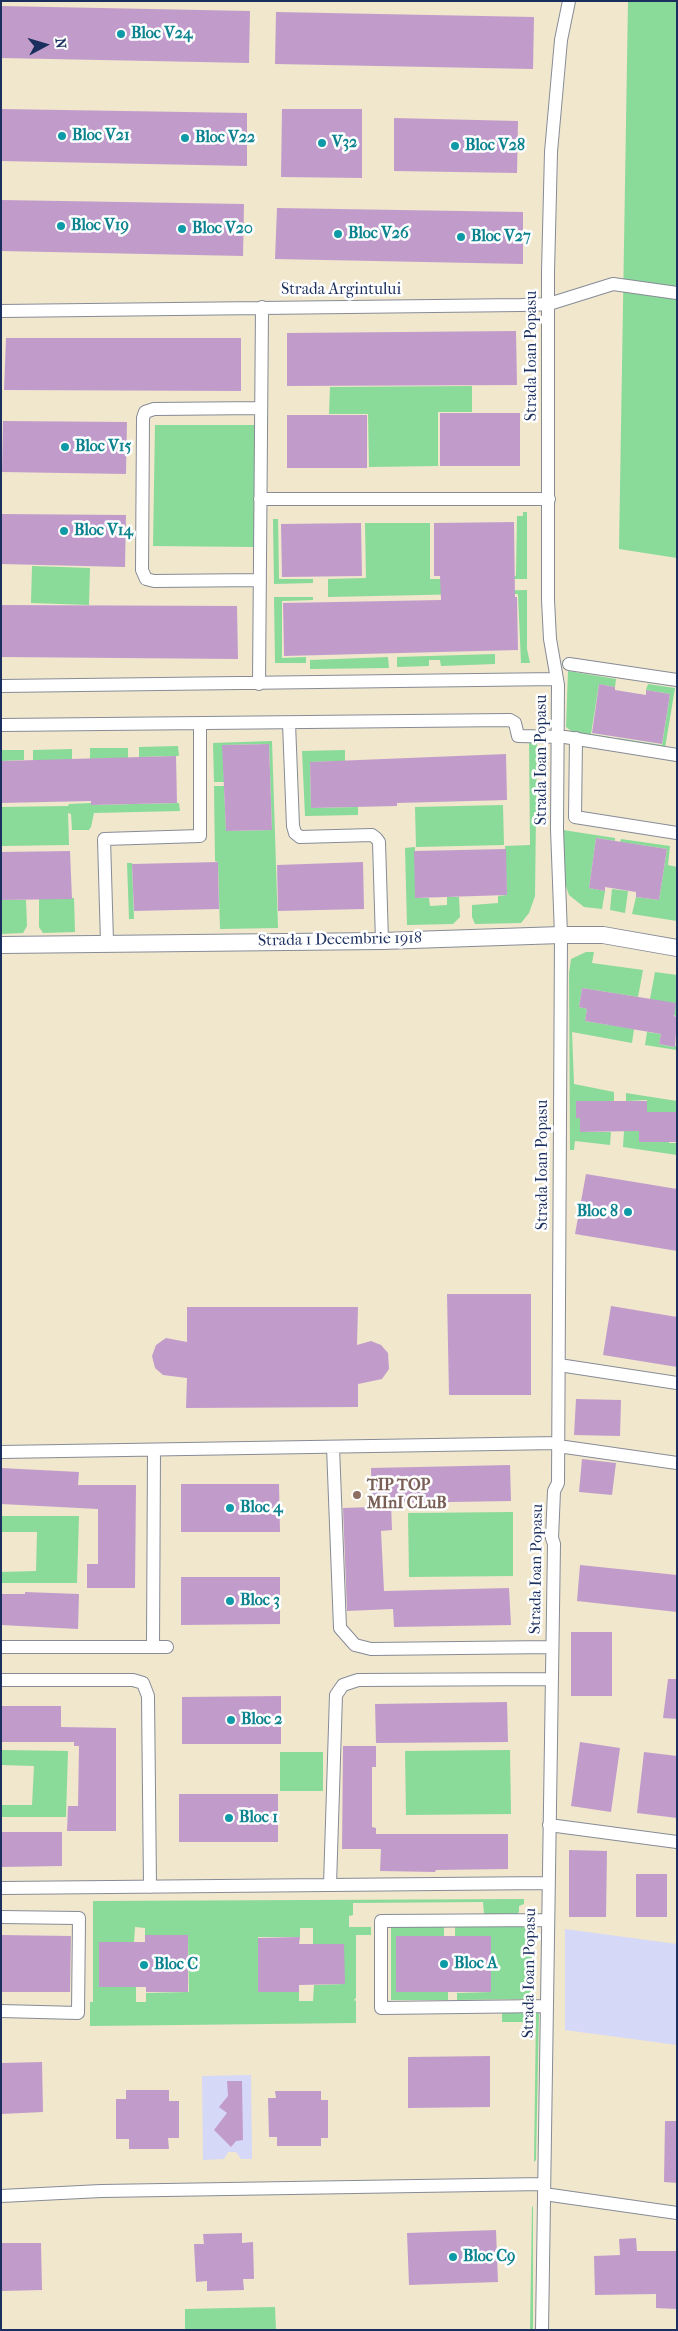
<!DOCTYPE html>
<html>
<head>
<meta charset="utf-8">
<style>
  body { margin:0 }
  #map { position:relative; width:678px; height:2331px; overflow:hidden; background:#f0e7cd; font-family:"IM FELL French Canon",serif }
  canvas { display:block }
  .frame { position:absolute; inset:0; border:2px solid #1b2f5e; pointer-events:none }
  .north { position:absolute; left:20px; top:20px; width:50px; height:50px; -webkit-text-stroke:4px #fff; paint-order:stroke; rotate:84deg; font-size:14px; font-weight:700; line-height:20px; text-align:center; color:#1b2f5e }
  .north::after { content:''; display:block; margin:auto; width:18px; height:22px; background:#1b2f5e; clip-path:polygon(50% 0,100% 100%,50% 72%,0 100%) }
</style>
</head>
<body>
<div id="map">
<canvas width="678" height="2331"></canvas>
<div class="frame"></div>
<div class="north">N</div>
</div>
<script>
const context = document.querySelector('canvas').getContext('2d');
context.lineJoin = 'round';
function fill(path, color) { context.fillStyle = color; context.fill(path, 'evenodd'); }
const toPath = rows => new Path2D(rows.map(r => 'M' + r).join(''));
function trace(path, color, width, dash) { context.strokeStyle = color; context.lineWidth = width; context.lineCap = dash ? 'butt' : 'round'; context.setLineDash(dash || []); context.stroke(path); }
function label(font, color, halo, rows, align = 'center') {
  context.font = font + ' "IM FELL French Canon",serif'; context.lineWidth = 5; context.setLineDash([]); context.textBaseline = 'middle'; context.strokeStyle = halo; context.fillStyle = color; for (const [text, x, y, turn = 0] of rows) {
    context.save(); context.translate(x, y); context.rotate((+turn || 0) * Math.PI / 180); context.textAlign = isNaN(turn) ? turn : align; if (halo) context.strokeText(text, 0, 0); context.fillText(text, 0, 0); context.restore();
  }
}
fill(toPath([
  [565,1929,677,1944,677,2045,565,2030],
  [251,2075,252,2159,241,2159,236,2152,228,2152,224,2159,203,2160,202,2076]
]), '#d6d8f8');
fill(toPath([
  [628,1,677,1,677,558,619,549],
  [472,386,472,412,438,412,438,466,369,467,368,414,329,414,330,387],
  [155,425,255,425,254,547,153,546],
  [523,512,527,512,527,579,482,579,482,577,516,576,517,516,523,516],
  [273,519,278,519,279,579,313,579,313,583,274,584],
  [365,523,430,523,430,579,468,579,469,594,328,597,328,579,366,578],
  [32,566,90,568,89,605,31,603],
  [527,590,527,649,530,663,521,663,518,594,482,595,482,591],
  [274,597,313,597,313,600,282,601,282,658,306,657,306,663,275,663],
  [495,654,495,664,441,666,440,660,429,660,429,666,397,667,397,657],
  [388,657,389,668,310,669,310,660],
  [568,671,616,679,615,687,599,684,591,734,610,737,610,739,574,733,566,727],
  [648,684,675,688,665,748,617,740,617,738,662,745,670,694,646,690],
  [537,735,535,896,529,913,521,923,475,924,472,917,472,905,498,903,498,896,507,895,505,846,530,845,529,738],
  [272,741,278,928,220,929,218,862,215,861,214,786,224,786,226,831,272,830,269,744,223,745,224,782,214,782,213,743],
  [178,746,179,756,139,757,139,747],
  [90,748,128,748,128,758,90,759],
  [72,749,72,760,33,760,33,750],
  [1,750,24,750,24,760,1,761],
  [345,750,345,761,310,762,311,808,358,807,358,815,305,816,302,751],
  [91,803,91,805,179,803,180,811,94,813,91,827,89,830,72,830,71,814,68,813,69,845,1,846,1,807,68,806,69,804],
  [503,805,504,845,416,847,415,807],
  [563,830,615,838,615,841,596,838,589,888,605,891,602,909,584,907,569,895,562,874],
  [621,839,670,846,668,865,677,867,677,921,632,914,636,897,659,900,667,849,620,842],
  [415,847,415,898,429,898,430,906,447,905,447,897,459,897,460,917,453,924,407,925,405,848],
  [127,863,132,863,134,919,129,919],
  [612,889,628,891,625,913,610,910],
  [74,898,75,932,43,933,39,927,39,899],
  [1,900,26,900,27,926,23,933,1,934],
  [586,952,594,952,592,963,643,970,638,997,582,988,579,1007,587,1009,585,1021,634,1029,632,1043,572,1032,574,1084,614,1092,614,1101,576,1101,576,1117,580,1118,580,1132,611,1132,610,1145,575,1141,574,1150,570,1150,569,973,571,959],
  [655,972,677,975,677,1017,650,999],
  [647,1032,661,1034,659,1044,674,1047,677,1045,677,1050,645,1045],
  [626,1093,677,1101,677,1112,665,1112,669,1129,669,1143,677,1143,677,1155,623,1147,624,1131,639,1131,639,1142,653,1142,647,1114,647,1100,626,1101],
  [513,1512,513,1576,409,1577,408,1513],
  [1,1516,79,1516,77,1583,1,1583,1,1572,36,1571,37,1532,1,1532],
  [1,1750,68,1751,66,1817,1,1817,1,1805,32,1805,34,1766,1,1765],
  [510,1750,511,1814,406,1815,405,1751],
  [280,1752,323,1752,323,1791,280,1791],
  [524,1899,524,1904,519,1906,519,1912,516,1915,484,1914,483,1902,353,1903,353,1915,349,1916,349,1927,371,1927,371,1935,356,1935,356,1998,354,2000,356,2001,356,2023,90,2026,90,2002,93,2002,93,1901],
  [135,1927,145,1928,145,1935,188,1935,189,1992,146,1993,146,2002,136,2002,136,1987,99,1987,99,1942,134,1942],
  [300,1928,313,1928,313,1944,344,1944,344,1984,314,1985,313,2001,299,2001,299,1992,258,1992,258,1937,300,1937],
  [444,1926,444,1936,396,1936,396,1992,448,1992,448,2000,391,2000,391,1927],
  [455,1926,523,1926,532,1937,531,1994,524,1999,457,2000,457,1993,491,1992,491,1936,455,1936],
  [502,2009,533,2012,533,2022,502,2022],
  [536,2012,539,2012,536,2160,534,2162],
  [533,2206,533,2330,530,2330,532,2207],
  [275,2307,276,2330,185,2330,185,2309]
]), '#8ada99');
fill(toPath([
  [1,6,250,11,249,63,1,58],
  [276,12,534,17,533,69,275,64],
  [1,109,247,113,247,166,1,161],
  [282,109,362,109,362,178,281,177],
  [394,118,518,121,517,173,394,171],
  [1,200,244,204,243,256,1,251],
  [277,208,523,212,523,264,275,259],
  [516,331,517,385,287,386,287,333],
  [6,338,241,338,241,391,4,390],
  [440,413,520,413,520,466,440,466],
  [287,415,367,415,367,468,287,468],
  [3,421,127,422,126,474,2,472],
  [2,514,126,515,125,567,1,564],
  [514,522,515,597,517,597,518,650,284,656,283,603,441,600,440,576,434,576,434,523],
  [361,523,362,576,282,577,281,524],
  [1,605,237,606,238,659,1,657],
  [599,684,615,687,615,690,646,695,646,690,670,694,662,744,592,733],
  [269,744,272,830,226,831,222,745],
  [506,754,507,800,397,803,397,806,311,808,310,762],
  [176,756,177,803,91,805,91,801,1,803,1,761],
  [596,838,667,849,659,900,636,897,636,892,605,887,605,891,589,888],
  [506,849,507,895,415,898,414,851],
  [70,851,72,899,1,900,1,852],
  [218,862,219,909,134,911,132,864],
  [363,862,364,909,278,911,277,865],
  [582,988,676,1003,674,1016,677,1017,675,1047,659,1044,661,1034,585,1021,587,1009,579,1007],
  [576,1101,647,1101,647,1112,677,1112,677,1142,639,1142,639,1131,580,1132,580,1118,576,1118],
  [586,1174,677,1189,677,1251,575,1234],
  [447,1294,531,1294,531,1395,449,1395],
  [611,1306,677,1317,677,1367,603,1355],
  [187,1307,358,1307,357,1345,371,1341,381,1345,388,1353,389,1369,382,1379,358,1384,358,1407,186,1408,187,1378,163,1375,155,1368,152,1356,156,1345,166,1338,187,1342],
  [576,1399,621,1400,620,1436,574,1435],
  [582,1459,616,1463,612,1495,579,1492],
  [510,1465,511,1501,391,1503,392,1530,381,1531,384,1591,509,1588,511,1625,394,1627,393,1609,347,1611,343,1508,372,1507,371,1468],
  [1,1468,79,1472,78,1485,136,1485,135,1588,87,1588,87,1564,98,1564,98,1509,1,1504],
  [181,1484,279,1484,280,1532,181,1532],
  [580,1565,677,1575,677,1612,577,1601],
  [181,1577,280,1577,280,1624,181,1625],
  [25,1592,79,1594,78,1629,1,1625,1,1594,25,1594],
  [571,1632,612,1632,612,1696,571,1696],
  [668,1679,677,1679,677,1719,663,1718],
  [281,1696,281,1744,182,1744,182,1697],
  [507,1702,508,1742,376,1743,375,1704],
  [1,1706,61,1706,61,1727,116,1728,116,1831,67,1831,68,1806,78,1806,79,1746,74,1746,74,1742,1,1742],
  [580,1742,620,1748,611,1812,571,1806],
  [343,1746,376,1746,376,1767,372,1767,372,1827,376,1828,376,1834,508,1834,508,1869,436,1870,435,1872,380,1871,381,1849,342,1849],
  [644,1752,677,1756,677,1818,637,1813],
  [179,1794,278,1794,278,1842,179,1842],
  [1,1832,62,1832,62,1866,1,1867],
  [569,1850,607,1851,606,1917,569,1917],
  [636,1874,667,1874,667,1917,636,1917],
  [1,1935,71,1936,70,1992,1,1992],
  [145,1935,188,1935,188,1992,146,1992,146,1987,99,1987,99,1942,145,1942],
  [396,1936,491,1936,491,1992,396,1992],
  [300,1937,299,1944,344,1944,345,1984,299,1985,299,1992,258,1992,258,1938],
  [490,2056,490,2107,408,2108,408,2057],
  [42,2062,43,2112,1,2114,1,2063],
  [227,2081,242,2081,243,2140,236,2141,231,2147,214,2130,227,2113,219,2107,228,2096],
  [126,2090,169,2090,169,2101,179,2101,179,2138,168,2138,169,2149,129,2149,129,2139,116,2139,116,2099,126,2099],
  [275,2091,321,2091,321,2100,328,2100,328,2138,321,2138,321,2146,277,2146,277,2137,269,2137,268,2098,276,2098],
  [665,2121,677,2121,677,2183,664,2182],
  [496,2230,498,2282,409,2285,407,2233],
  [242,2233,242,2243,253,2242,254,2279,243,2279,244,2290,207,2291,207,2281,196,2282,194,2244,204,2244,203,2234],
  [636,2238,637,2251,677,2251,677,2309,656,2308,656,2294,595,2295,594,2256,620,2255,619,2239],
  [1,2243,41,2243,42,2290,1,2291]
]), '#c19ccb');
const minor = toPath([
  [1,311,521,305,549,304,613,284,677,293],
  [260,499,549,499],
  [260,580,154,581,146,579,142,570,143,418,145,412,154,409,261,408],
  [569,664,677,680],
  [259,684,262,307],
  [1,686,557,679],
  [289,723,293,826,295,833,300,837,372,835,376,838,379,842,382,941],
  [1,725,510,720,515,723,518,736,565,737,677,755],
  [576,738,575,817,677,833],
  [107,942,104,839,200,836,200,724],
  [559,1365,677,1383],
  [558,1446,677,1463],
  [333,1447,340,1628,355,1645,371,1649,552,1647],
  [1,1452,558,1443],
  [153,1646,154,1450],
  [1,1647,167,1647],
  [1,1680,133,1680,143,1683,148,1696,150,1887],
  [549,1825,677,1842],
  [330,1885,336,1695,343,1685,358,1680,552,1679],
  [1,1888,547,1883],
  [1,1917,79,1918,78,2013,1,2011],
  [546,2006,381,2008,381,1921,547,1920],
  [544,2194,677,2213],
  [1,2196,101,2191,544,2184],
  [542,2330,554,1544,552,1538,554,1491,558,1483,561,935,557,829,558,685,550,639,548,600,548,272,551,152,561,40,569,1]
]);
const tertiary = toPath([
  [1,945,382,941,561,935,603,935,677,948]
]);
trace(minor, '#868b96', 14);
trace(tertiary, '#868b96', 18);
trace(minor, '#fff', 12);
trace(tertiary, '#fff', 16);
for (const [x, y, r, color] of [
  [121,34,5,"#0f9aa8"],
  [62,136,5,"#0f9aa8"],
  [185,138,5,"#0f9aa8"],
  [322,143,5,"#0f9aa8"],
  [455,146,5,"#0f9aa8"],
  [61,226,5,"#0f9aa8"],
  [182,229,5,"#0f9aa8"],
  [338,234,5,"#0f9aa8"],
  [461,237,5,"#0f9aa8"],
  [65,447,5,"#0f9aa8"],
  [64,531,5,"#0f9aa8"],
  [628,1212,5,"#0f9aa8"],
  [357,1495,5,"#8d6e63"],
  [230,1508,5,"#0f9aa8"],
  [230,1601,5,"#0f9aa8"],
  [231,1720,5,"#0f9aa8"],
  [229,1818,5,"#0f9aa8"],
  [444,1964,5,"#0f9aa8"],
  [144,1965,5,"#0f9aa8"],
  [453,2257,5,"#0f9aa8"]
]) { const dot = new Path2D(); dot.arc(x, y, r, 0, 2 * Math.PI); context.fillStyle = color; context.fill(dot); trace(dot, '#fff', 2); }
label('bold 16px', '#0d838f', '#fff', [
  ["Bloc V24",131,34],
  ["Bloc V21",72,136],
  ["Bloc V22",195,138],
  ["V32",332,143],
  ["Bloc V28",465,146],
  ["Bloc V19",71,226],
  ["Bloc V20",192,229],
  ["Bloc V26",348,234],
  ["Bloc V27",471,237],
  ["Bloc V15",75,447],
  ["Bloc V14",74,531],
  ["Bloc 8",618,1212,"right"],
  ["Bloc 4",240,1508],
  ["Bloc 3",240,1601],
  ["Bloc 2",241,1720],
  ["Bloc 1",239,1818],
  ["Bloc A",454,1964],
  ["Bloc C",154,1965],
  ["Bloc C9",463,2257]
], 'left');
label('16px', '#1b2f5e', '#fff', [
  ["Strada Argintului",341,290],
  ["Strada Ioan Popasu",532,356,-90],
  ["Strada Ioan Popasu",542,760,-90],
  ["Strada 1 Decembrie 1918",340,940,-1],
  ["Strada Ioan Popasu",543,1165,-90],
  ["Strada Ioan Popasu",537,1569,-89],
  ["Strada Ioan Popasu",530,1973,-89]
]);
label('bold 16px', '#785e54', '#fff', [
  ["TIP TOP",367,1486],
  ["MInI CLuB",367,1504]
], 'left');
</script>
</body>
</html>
